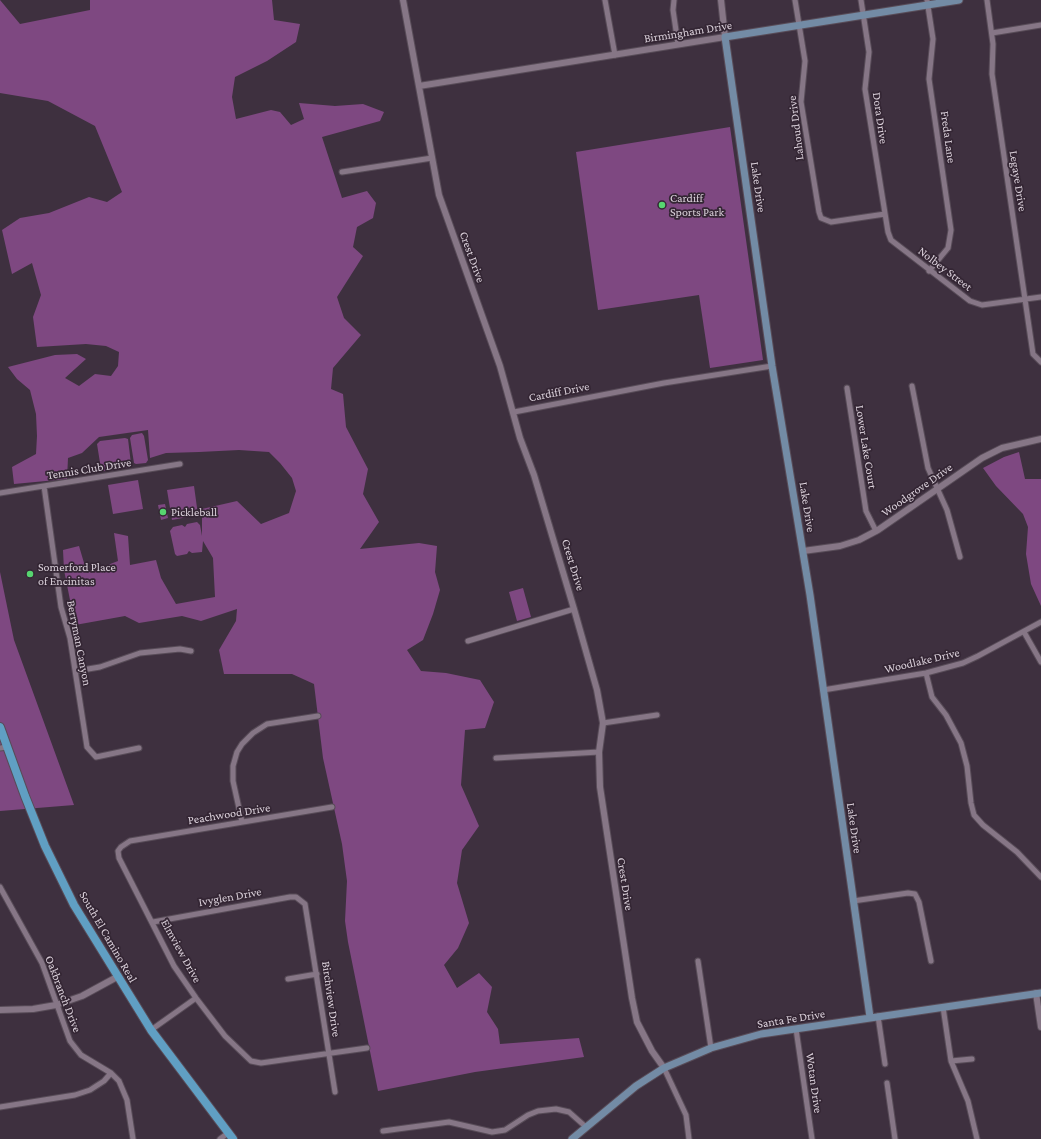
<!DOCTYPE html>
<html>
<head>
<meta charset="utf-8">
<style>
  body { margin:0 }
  canvas { display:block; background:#3e303f }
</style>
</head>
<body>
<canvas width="1041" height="1139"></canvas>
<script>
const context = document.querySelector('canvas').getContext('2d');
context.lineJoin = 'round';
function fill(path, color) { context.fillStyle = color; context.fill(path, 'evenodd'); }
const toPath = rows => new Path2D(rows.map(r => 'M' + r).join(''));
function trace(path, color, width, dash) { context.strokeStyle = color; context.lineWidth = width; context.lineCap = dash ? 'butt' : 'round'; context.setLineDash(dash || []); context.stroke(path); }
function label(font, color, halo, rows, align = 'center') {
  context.font = font + ' "Crimson Pro",serif'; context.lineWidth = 3.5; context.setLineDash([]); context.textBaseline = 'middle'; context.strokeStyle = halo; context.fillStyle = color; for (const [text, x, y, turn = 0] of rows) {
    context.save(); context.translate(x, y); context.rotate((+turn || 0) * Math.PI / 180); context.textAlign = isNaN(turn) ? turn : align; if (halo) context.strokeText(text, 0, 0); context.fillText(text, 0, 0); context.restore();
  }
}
fill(toPath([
  [0,0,20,24,90,10,90,0,272,0,274,20,300,24,296,42,267,61,235,77,232,97,236,119,271,110,280,112,291,125,304,119,299,103,335,106,363,104,384,112,380,121,322,137,342,198,367,191,376,203,373,218,357,227,353,247,363,256,337,297,344,318,361,335,333,368,331,389,343,394,346,427,368,469,363,494,379,522,360,549,419,543,437,546,435,572,440,590,433,614,423,640,407,650,421,671,446,673,480,680,494,702,485,728,465,730,461,785,479,826,462,850,457,883,469,923,458,948,444,965,457,988,479,973,492,987,487,1012,498,1029,500,1044,579,1038,584,1057,475,1072,378,1091,348,942,345,921,347,881,342,844,323,758,314,684,292,674,224,674,219,650,236,621,237,609,201,621,182,616,139,623,125,616,75,625,64,570,63,550,79,546,87,573,118,561,114,533,128,536,130,565,156,560,161,578,176,604,215,597,213,558,203,541,202,552,192,553,189,551,187,554,177,556,175,554,170,531,173,527,182,525,185,527,187,524,197,522,200,525,202,536,202,509,237,501,261,524,289,513,296,491,292,478,280,463,269,452,239,450,199,452,166,453,150,458,148,430,99,437,82,453,68,458,67,479,14,484,12,467,36,454,37,436,36,414,30,390,17,379,8,367,55,355,77,354,86,359,65,378,79,386,95,374,111,376,118,366,119,352,106,346,86,344,37,347,33,317,41,295,32,263,12,274,2,230,20,218,49,213,89,197,107,202,122,192,95,126,48,101,0,93],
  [730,127,763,360,710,368,699,295,598,310,576,152],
  [142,433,144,436,148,460,146,463,136,464,134,463,130,438,132,435],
  [125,438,128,439,131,464,129,467,104,471,101,469,97,444,100,441],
  [1019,452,1025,479,1041,479,1041,606,1031,584,1026,554,1028,527,1023,514,996,486,983,468,1004,457],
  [138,480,143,509,113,514,108,485],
  [194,486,198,515,172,520,167,490],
  [165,504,168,518,161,520,158,505],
  [0,572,14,640,74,805,0,811],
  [523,588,531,617,517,621,509,592]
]), '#7e4881');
const minor = toPath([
  [605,0,615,55],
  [674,0,673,10,678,44],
  [795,0,805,61,801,102,819,212,821,218,831,222,885,214],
  [861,0,869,52,865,89,888,232,891,240,970,301,982,305,1041,297],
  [927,0,933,39,929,79,951,230,948,248,929,271],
  [987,0,993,44,992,74,1033,354,1041,362],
  [992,33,1041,25],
  [342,172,432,158],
  [912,386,928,468,947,510,960,557],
  [847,388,866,511,876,531],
  [514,412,664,383,772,366],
  [44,486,61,607,70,638,87,747,96,757,139,748],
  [0,493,180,464],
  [1024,632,1041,662],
  [468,641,574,609],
  [76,671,100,667,140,653,180,649,191,651],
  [926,673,932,697,946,715,961,743,967,766,971,803,974,815,983,825,1017,852,1041,877],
  [823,690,926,673,963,663,978,656,1041,622],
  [603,723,657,715],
  [0,748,7,747],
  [496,758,599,752],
  [332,807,130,841,121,847,118,851,119,858,174,966,196,998,225,1036,251,1061,261,1063,367,1048],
  [242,822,233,781,233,766,237,752,242,744,253,733,267,724,318,716],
  [0,887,42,963,70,1041,81,1055,111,1073,119,1081,127,1100,133,1139],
  [853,901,908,893,915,894,919,902,931,961],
  [153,922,290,897,296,897,305,904,335,1092],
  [698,961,711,1048],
  [288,979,317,974],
  [943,1007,951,1061,968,1101,977,1139],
  [878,1016,885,1064],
  [796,1029,812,1139],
  [151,1030,196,998],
  [951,1061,972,1059],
  [664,1068,686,1115,689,1139],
  [887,1083,895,1139],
  [0,1107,75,1095,90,1090,104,1081,111,1073],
  [383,1131,449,1122,492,1132,505,1130,528,1115,538,1111,556,1109,569,1112,586,1127],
  [220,1139,228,1133]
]);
const tertiary = toPath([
  [403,0,439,195,500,366,520,438,534,475,574,609,597,690,603,723,599,752,600,787,632,998,637,1022,652,1051,664,1068],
  [419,86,725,37,721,0],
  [803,551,840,546,859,540,878,530,982,458,1002,448,1041,439],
  [1036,993,1041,1027],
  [0,1010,33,1009,56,1005,82,996,117,977]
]);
const secondary = toPath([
  [870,1017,810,595,772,366,725,37,959,0],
  [572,1139,636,1086,664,1068,711,1048,761,1034,1041,993]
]);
const primary = toPath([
  [0,727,25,796,45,846,74,905,151,1030,233,1139]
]);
trace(minor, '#584c58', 7);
trace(tertiary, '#584c58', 8);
trace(secondary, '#584c58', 9);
trace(primary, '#584c58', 10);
trace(minor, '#867686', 5);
trace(tertiary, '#867686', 6);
trace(secondary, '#738ba5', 7);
trace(primary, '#609fc3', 8);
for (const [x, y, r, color] of [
  [662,205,4,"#57d570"],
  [163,512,4,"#57d570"],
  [30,574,4,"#57d570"]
]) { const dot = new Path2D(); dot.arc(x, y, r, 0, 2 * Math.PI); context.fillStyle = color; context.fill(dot); trace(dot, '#342634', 1.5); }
label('12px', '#dbd1db', '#342634', [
  ["Birmingham Drive",688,32,-9],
  ["Dora Drive",880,118,82],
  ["Lahoud Drive",796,128,-97],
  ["Freda Lane",948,137,82],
  ["Legaye Drive",1018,181,81],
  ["Lake Drive",758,187,82],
  ["Crest Drive",472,257,70],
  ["Nolbey Street",945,269,37],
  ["Cardiff Drive",559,392,-11],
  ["Lower Lake Court",866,447,81],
  ["Tennis Club Drive",89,469,-9],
  ["Woodgrove Drive",917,490,-35],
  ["Lake Drive",807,507,81],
  ["Crest Drive",573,565,73],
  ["Berryman Canyon",79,643,79],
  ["Woodlake Drive",922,661,-13],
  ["Peachwood Drive",229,814,-9],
  ["Lake Drive",854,828,82],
  ["Crest Drive",625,884,81],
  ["Ivyglen Drive",230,897,-10],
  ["South El Camino Real",108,937,60],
  ["Elmview Drive",181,951,61],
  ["Oakbranch Drive",63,994,69],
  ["Birchview Drive",331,999,82],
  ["Santa Fe Drive",791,1019,-9],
  ["Wotan Drive",814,1083,82]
]);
label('12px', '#dbd1db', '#342634', [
  ["Cardiff",670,198],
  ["Sports Park",670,212],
  ["Pickleball",171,512],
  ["Somerford Place",38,567],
  ["of Encinitas",38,581]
], 'left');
</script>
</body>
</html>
